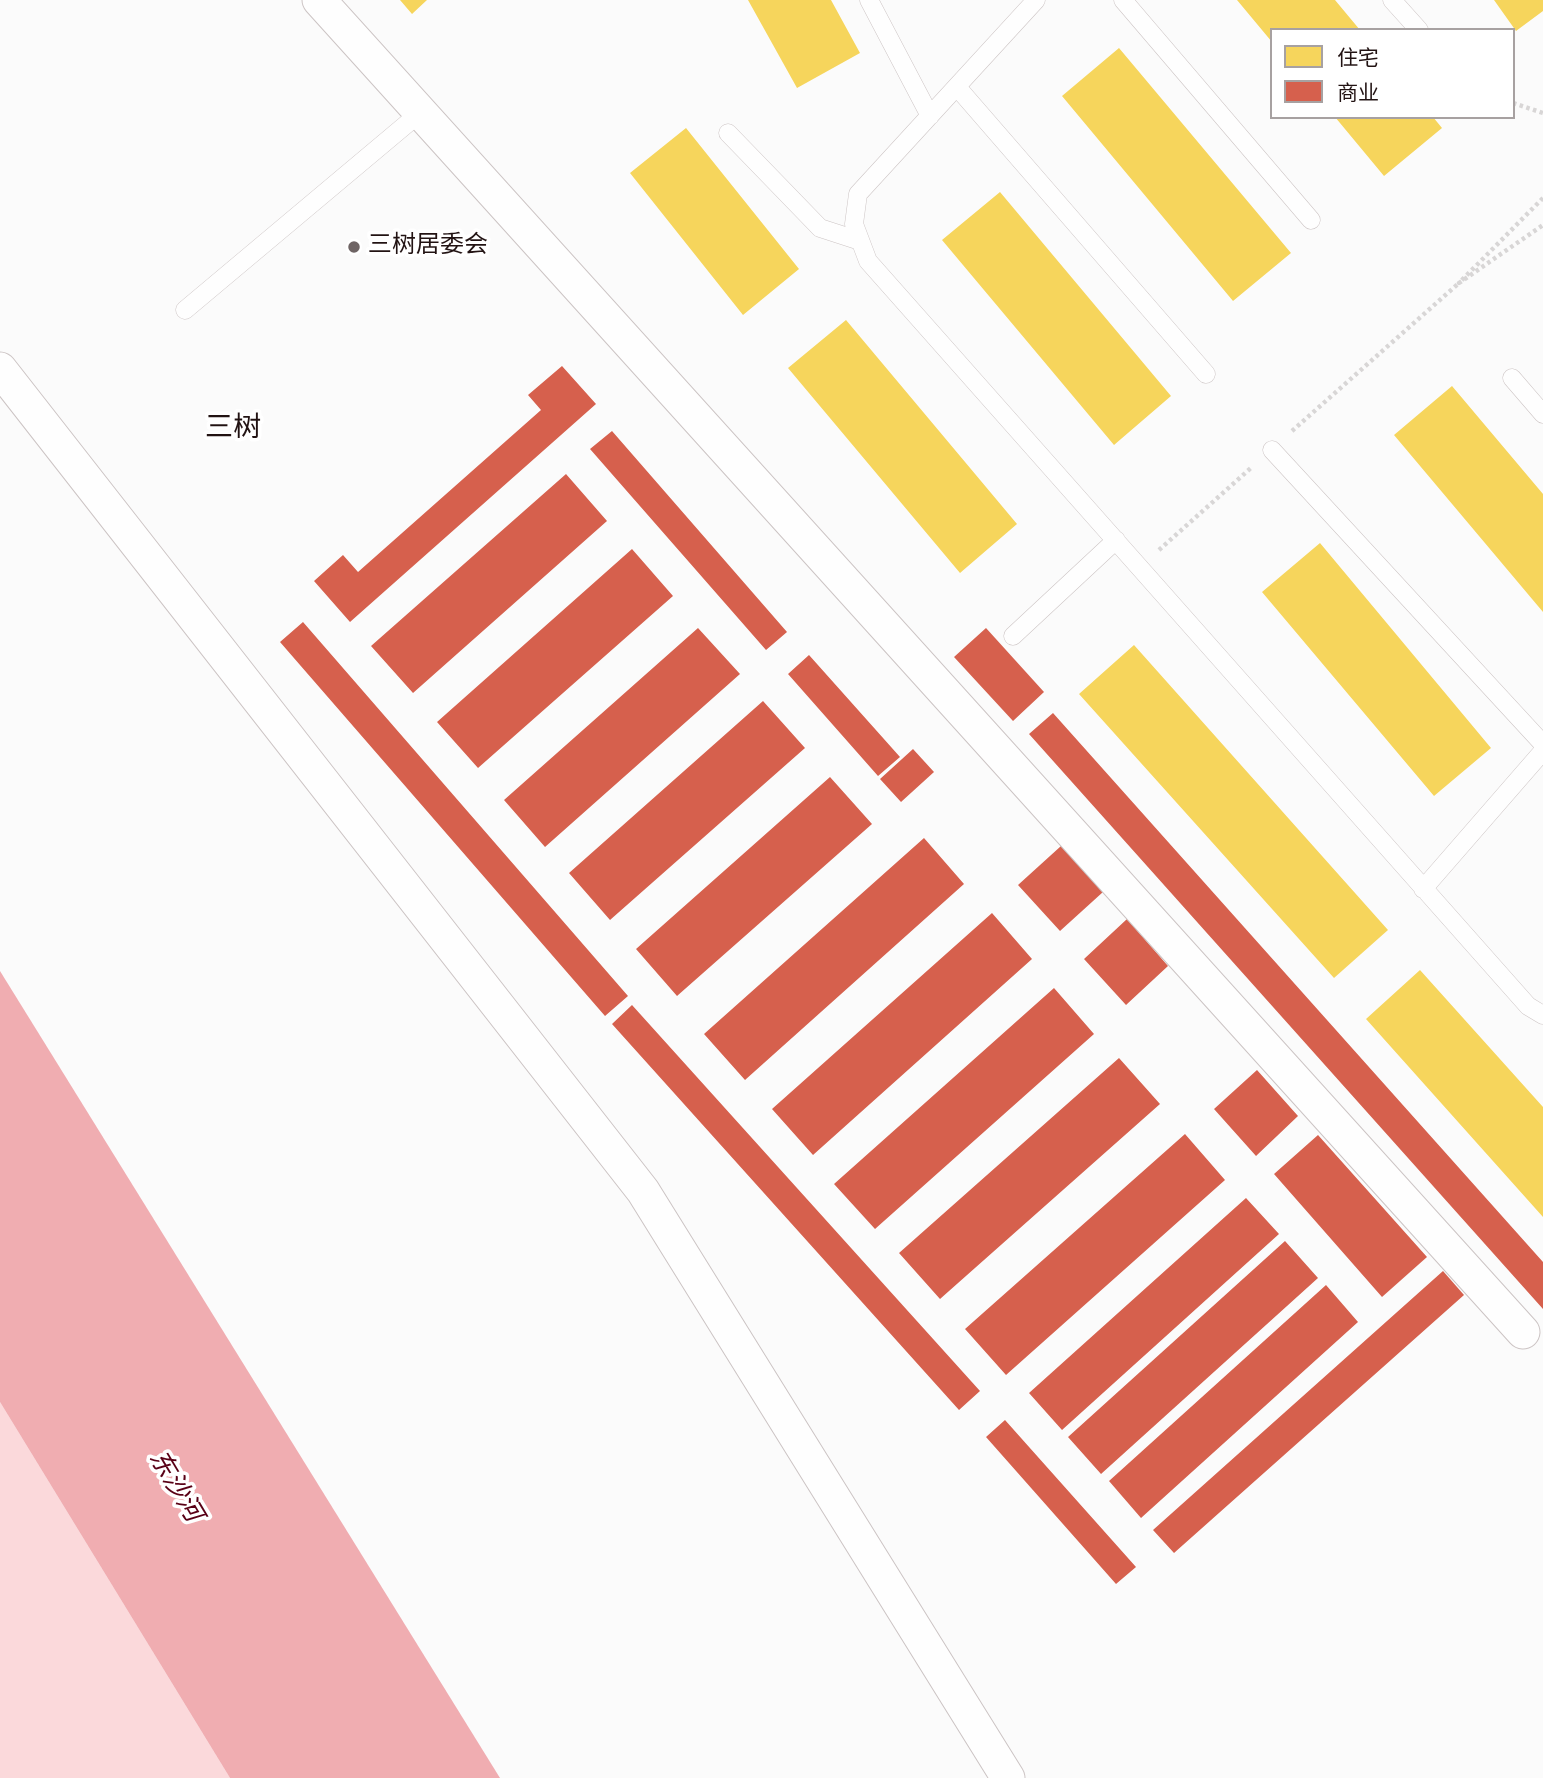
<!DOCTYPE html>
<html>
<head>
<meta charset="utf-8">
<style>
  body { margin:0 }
  #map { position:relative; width:1543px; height:1778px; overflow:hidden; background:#fbfbfb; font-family:"Source Sans 3","Noto Sans SC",sans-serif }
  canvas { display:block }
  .legend { position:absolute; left:1270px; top:28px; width:245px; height:91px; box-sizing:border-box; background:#fff; border:2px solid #a7a1a1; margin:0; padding:9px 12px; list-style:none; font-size:21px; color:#221313 }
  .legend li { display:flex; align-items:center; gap:14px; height:35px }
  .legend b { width:35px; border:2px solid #a7a1a1 }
</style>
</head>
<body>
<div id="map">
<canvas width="1543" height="1778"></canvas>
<ul class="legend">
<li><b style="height:19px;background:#f6d55c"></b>住宅</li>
<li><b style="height:19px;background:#d6604d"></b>商业</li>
</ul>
</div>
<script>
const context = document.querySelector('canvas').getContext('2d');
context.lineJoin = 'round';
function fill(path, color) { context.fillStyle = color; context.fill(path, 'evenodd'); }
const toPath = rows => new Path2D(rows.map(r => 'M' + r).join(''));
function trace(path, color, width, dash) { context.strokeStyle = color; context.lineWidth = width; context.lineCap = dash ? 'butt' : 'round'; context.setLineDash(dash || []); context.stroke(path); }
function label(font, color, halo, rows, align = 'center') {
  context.font = font + ' "Source Sans 3","Noto Sans SC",sans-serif'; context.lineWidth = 7; context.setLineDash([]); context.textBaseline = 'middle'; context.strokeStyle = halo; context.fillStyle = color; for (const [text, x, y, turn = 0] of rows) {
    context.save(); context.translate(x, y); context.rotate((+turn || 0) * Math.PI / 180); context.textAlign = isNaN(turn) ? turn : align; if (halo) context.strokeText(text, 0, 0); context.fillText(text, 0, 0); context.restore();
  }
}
fill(toPath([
  [0,1402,230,1778,0,1778]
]), '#fbd9db');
fill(toPath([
  [0,971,500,1778,230,1778,0,1402]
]), '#f0adb1');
fill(toPath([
  [400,0,427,0,412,14],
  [748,0,831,0,860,53,797,88],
  [1237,0,1335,0,1360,30,1272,30,1272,42],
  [1494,0,1543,0,1543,11,1516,31],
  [1119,48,1291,253,1233,301,1062,96],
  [1335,117,1433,117,1442,128,1384,176],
  [686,128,799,269,743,315,630,173],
  [1000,192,1171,396,1114,445,942,240],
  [846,320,1017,524,960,573,788,368],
  [1452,386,1543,494,1543,612,1394,435],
  [1320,543,1491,748,1434,796,1262,592],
  [1134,645,1388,930,1334,978,1079,694],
  [1420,970,1543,1107,1543,1217,1366,1019]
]), '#f6d55c');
fill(toPath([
  [562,366,596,404,350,622,314,581,343,555,358,572,541,410,528,395],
  [612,431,787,632,766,650,590,449],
  [566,474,607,521,413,693,371,646],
  [632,549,673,596,478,768,437,722],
  [303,622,628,996,605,1016,280,642],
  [698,628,740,674,545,847,504,800],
  [986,628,1044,692,1013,721,954,657],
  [809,655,900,757,878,776,788,674],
  [763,701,805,748,610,920,569,873],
  [1053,713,1543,1262,1543,1309,1029,734],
  [913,749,934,772,901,802,880,779],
  [830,777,872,824,677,996,636,949],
  [924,838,964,884,745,1080,704,1034],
  [1061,846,1103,892,1060,931,1018,885],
  [992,913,1032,959,813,1155,772,1109],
  [1127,919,1168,966,1126,1005,1084,959],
  [1054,988,1094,1034,875,1229,834,1184],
  [632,1005,980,1391,959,1410,612,1024],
  [1119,1058,1160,1104,940,1299,899,1253],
  [1257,1070,1298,1116,1256,1156,1214,1109],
  [1185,1134,1225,1180,1006,1375,965,1329],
  [1318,1135,1427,1257,1382,1297,1274,1174],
  [1246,1198,1279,1234,1062,1430,1029,1393],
  [1285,1241,1318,1278,1101,1474,1068,1437],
  [1443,1271,1464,1295,1174,1553,1153,1530],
  [1326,1285,1358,1322,1141,1518,1109,1481],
  [1005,1420,1136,1567,1116,1584,986,1437]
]), '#d6604d');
const lane = toPath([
  [869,0,930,116],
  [1036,0,858,194,854,224,868,261,1528,1006,1543,1015],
  [1123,0,1311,220],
  [1392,0,1419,30],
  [957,87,1206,374],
  [728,133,820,228,860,241],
  [185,310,421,112],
  [1512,378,1543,414],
  [1272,450,1543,744],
  [1013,636,1116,540],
  [1423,889,1543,751]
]);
const street = toPath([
  [319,0,1523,1332],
  [0,369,643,1191,1008,1778]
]);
trace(lane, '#ccc4c4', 19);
trace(street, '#ccc4c4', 35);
trace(toPath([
  [1513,103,1543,113],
  [1543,198,1459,283,1543,225],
  [1292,431,1459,283],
  [1159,550,1252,467]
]), '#d8d6d6', 4.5, [3.5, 3.5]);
trace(lane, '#fefefe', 18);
trace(street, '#fefefe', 33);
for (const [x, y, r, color] of [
  [354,247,7,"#6e6464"]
]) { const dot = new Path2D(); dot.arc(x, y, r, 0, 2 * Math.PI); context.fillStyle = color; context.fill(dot); trace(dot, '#fff', 2.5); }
label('24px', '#221313', '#fff', [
  ["三树居委会",368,247]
], 'left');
label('italic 26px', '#590016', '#fff', [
  ["东沙河",174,1487,59]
]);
label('28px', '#221313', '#fff', [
  ["三树",233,430]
]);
</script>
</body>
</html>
